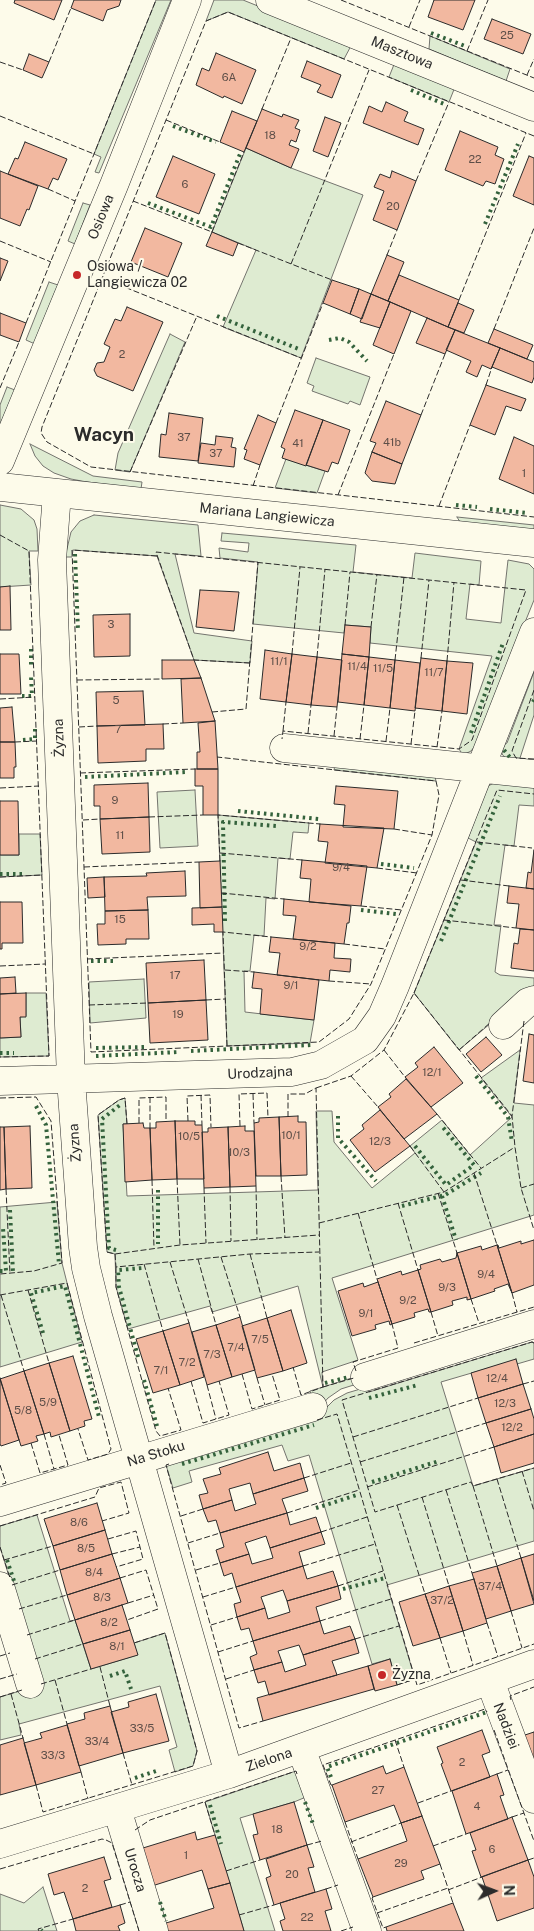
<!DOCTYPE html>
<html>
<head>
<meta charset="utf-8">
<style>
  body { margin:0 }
  #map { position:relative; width:534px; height:1931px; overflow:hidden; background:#fdfbea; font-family:"Public Sans",sans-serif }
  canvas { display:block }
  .north { position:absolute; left:469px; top:1866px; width:50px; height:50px; -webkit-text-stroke:4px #fdfbea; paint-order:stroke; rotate:88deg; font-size:14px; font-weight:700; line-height:20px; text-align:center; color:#2b2b2b }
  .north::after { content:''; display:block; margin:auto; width:18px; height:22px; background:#2b2b2b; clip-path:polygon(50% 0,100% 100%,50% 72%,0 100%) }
</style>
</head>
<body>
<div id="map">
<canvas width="534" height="1931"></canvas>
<div class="north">N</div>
</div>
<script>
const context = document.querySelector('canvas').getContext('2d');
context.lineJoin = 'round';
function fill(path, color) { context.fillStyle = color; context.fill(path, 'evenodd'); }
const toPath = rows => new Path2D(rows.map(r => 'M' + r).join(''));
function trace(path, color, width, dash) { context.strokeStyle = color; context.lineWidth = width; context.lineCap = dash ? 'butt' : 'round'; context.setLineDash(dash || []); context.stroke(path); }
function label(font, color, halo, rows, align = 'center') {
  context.font = font + ' "Public Sans",sans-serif'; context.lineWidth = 4; context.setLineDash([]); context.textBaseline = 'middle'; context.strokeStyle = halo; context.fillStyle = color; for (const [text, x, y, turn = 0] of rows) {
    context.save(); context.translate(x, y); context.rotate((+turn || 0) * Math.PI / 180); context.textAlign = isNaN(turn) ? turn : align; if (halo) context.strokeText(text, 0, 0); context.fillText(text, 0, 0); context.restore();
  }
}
const green = toPath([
  [156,0,171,0,99,173,95,172,101,157,94,154,156,0],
  [214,0,243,0,352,44,344,59,228,12,206,21,214,0],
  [430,36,510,69,506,81,429,49,430,36],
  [395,62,455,87,449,102,389,77,395,62],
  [246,148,291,168,363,195,301,358,223,327,256,250,212,232,246,148],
  [83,203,90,205,75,244,68,241,83,203],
  [49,282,58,285,35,344,26,340,49,282],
  [170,334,185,342,130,472,115,470,118,453,170,334],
  [316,358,370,377,360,405,350,401,348,404,312,391,314,386,307,383,316,358],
  [7,387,15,390,0,425,0,405,7,387],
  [30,444,93,476,142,482,141,489,87,482,71,479,54,473,43,466,35,456,30,444],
  [286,459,325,471,317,493,275,488,286,459],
  [0,505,21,509,34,520,37,529,38,551,29,551,31,585,0,587,0,505],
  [94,515,198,525,201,556,175,554,194,633,252,641,250,663,194,660,157,556,73,550,72,557,65,557,71,532,80,521,94,515],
  [457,517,534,525,534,531,460,522,457,517],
  [222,533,356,545,353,572,412,578,415,553,481,561,479,585,470,584,466,619,501,623,508,560,529,564,534,569,534,600,475,746,471,751,463,755,459,749,492,656,370,643,371,627,345,625,344,633,253,624,258,562,220,558,219,548,248,552,249,543,221,541,222,533],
  [534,672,534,715,520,758,516,758,515,764,507,760,502,754,502,751,505,744,507,743,534,672],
  [335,765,434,773,436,781,334,770,335,765],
  [496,782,534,784,534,806,519,805,514,846,505,845,494,925,501,925,495,972,500,975,534,978,534,990,530,990,459,1050,414,993,476,842,468,838,485,792,488,786,496,782],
  [195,790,198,846,160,848,157,792,195,790],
  [218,815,309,823,308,833,293,832,290,859,278,858,275,899,266,898,264,936,254,935,250,971,244,971,245,1012,314,1020,310,1043,227,1046,218,815],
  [19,834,40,834,42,875,0,877,0,855,19,855,19,834],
  [144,979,146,1018,90,1023,89,982,144,979],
  [26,993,46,993,49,1056,0,1057,0,1038,21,1037,20,1017,26,1016,26,993],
  [520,1050,514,1103,534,1105,534,1215,332,1278,358,1360,322,1372,323,1387,358,1376,360,1383,341,1389,328,1398,316,1412,310,1391,323,1387,298,1286,212,1312,210,1306,128,1329,116,1287,115,1254,107,1252,98,1115,119,1100,125,1098,127,1124,123,1124,127,1196,318,1190,316,1111,332,1111,334,1142,372,1188,415,1153,410,1146,442,1120,470,1155,512,1117,481,1078,520,1050],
  [57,1202,62,1263,82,1342,0,1367,0,1207,57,1202],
  [532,1342,534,1343,534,1359,517,1364,516,1360,441,1382,473,1486,534,1468,534,1541,387,1585,415,1679,397,1685,390,1659,372,1664,309,1455,288,1461,282,1445,189,1471,192,1482,173,1488,166,1465,326,1408,334,1400,347,1393,367,1387,369,1392,532,1342],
  [37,1515,70,1621,75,1620,91,1669,137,1655,134,1643,165,1633,197,1751,193,1766,175,1772,169,1750,177,1747,160,1686,19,1724,21,1735,0,1740,0,1697,23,1690,19,1609,0,1547,0,1526,37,1515],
  [296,1771,306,1797,294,1802,240,1818,275,1931,244,1931,205,1802,296,1771],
  [43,1887,57,1931,0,1931,0,1894,24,1903,43,1887]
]);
fill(green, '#deebd1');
trace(green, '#74746e', 1);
const building = toPath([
  [15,0,62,0,54,20,14,3,15,0],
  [74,0,121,0,119,6,107,10,103,21,71,8,74,0],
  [434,0,475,0,463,30,428,17,434,0],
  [492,19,531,34,523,54,484,39,492,19],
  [216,53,256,70,242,104,224,96,223,98,196,85,202,68,209,71,216,53],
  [29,54,49,62,42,78,23,70,29,54],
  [307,61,341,75,332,98,317,92,321,85,301,77,307,61],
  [386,102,408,112,404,121,424,129,418,145,363,123,369,106,382,112,386,102],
  [262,109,282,117,283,114,299,120,295,128,300,130,296,142,291,140,289,145,299,149,291,168,246,148,262,109],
  [232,111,257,121,244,152,220,142,232,111],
  [325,117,341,123,328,157,313,151,325,117],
  [460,131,498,147,495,155,504,159,495,184,486,181,483,186,445,170,460,131],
  [25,142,67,159,58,180,53,178,48,189,8,174,15,158,18,159,25,142],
  [173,156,215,174,199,214,156,197,173,156],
  [529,156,534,158,534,205,513,196,529,156],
  [0,171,38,186,29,210,27,209,20,226,0,218,0,171],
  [392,171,416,181,397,230,373,220,384,191,374,187,380,174,390,178,392,171],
  [145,228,182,243,168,277,131,262,145,228],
  [212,232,238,243,233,256,206,246,212,232],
  [387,255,404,262,388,301,371,294,387,255],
  [0,258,8,261,0,281,0,258],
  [399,275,459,300,448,327,388,301,399,275],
  [332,280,359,289,350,314,323,303,332,280],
  [359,289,371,294,362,319,350,314,359,289],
  [371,294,390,302,380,328,360,322,371,294],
  [390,302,411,311,394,354,373,345,390,302],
  [458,303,474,310,464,333,448,327,458,303],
  [127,307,163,322,133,391,97,376,94,370,97,363,104,362,110,347,104,344,115,319,121,321,127,307],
  [0,313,26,323,19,342,0,335,0,313],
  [427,318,455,330,445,354,416,343,427,318],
  [494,329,533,345,527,359,488,343,494,329],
  [455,330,500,348,491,369,482,365,477,377,466,372,471,361,446,350,455,330],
  [500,348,534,362,534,377,532,383,492,367,500,348],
  [486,385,526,399,521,411,506,406,495,435,470,425,486,385],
  [386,401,421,415,402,464,372,452,376,443,370,441,386,401],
  [295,410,323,420,306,466,282,458,285,449,281,447,295,410],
  [169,413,203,418,198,461,159,457,161,434,166,435,169,413],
  [258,415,276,423,260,465,244,459,247,450,244,449,258,415],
  [323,420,350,430,338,464,332,462,328,472,306,465,323,420],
  [216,436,233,438,231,447,236,448,234,467,198,463,201,443,215,445,216,436],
  [514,437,534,446,534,494,499,479,514,437],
  [372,452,402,464,395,484,372,481,365,473,372,452],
  [10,586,11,630,0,630,0,587,10,586],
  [200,590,239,592,234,631,196,627,200,590],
  [130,614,130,656,94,657,93,615,130,614],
  [345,625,371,627,369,657,342,654,345,625],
  [265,650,292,654,286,702,260,699,265,650],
  [0,654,19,654,21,694,0,694,0,654],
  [292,654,317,657,311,705,286,702,292,654],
  [342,654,369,657,364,705,338,702,342,654],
  [317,657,342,660,337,707,311,705,317,657],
  [369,657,395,660,390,708,364,705,369,657],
  [421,658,447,661,442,711,415,708,421,658],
  [162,660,194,660,201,678,162,679,162,660],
  [395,660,420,663,415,711,390,708,395,660],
  [447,661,473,663,467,714,442,711,447,661],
  [201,678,215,721,183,723,181,679,201,678],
  [143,691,145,725,97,726,96,692,143,691],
  [12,707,15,742,0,742,0,708,12,707],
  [215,721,218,769,197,769,197,752,200,752,198,723,215,721],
  [163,724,164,749,146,749,146,761,98,763,97,726,163,724],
  [0,742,15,742,16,767,14,767,14,778,0,778,0,742],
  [195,769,218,769,218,815,203,815,203,786,195,786,195,769],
  [148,783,149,817,100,819,100,806,94,806,94,785,148,783],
  [336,786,398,791,394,829,343,827,345,805,334,804,336,786],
  [0,801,18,801,19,855,0,855,0,801],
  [149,817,150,852,102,854,100,819,149,817],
  [320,824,384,828,377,868,325,863,328,842,318,841,320,824],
  [534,850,534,889,526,888,528,872,531,873,534,850],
  [302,860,367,866,361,906,309,902,311,879,300,878,302,860],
  [220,861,222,907,200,908,199,862,220,861],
  [185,871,186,896,147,897,148,910,105,911,104,877,147,876,146,873,185,871],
  [104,877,105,897,88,898,87,878,104,877],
  [509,886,534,889,534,930,516,928,519,904,507,903,509,886],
  [284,899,351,906,349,923,347,923,344,944,293,939,296,916,283,915,284,899],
  [0,902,22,902,23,943,2,943,2,949,0,949,0,902],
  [222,907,223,932,214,932,214,924,192,925,192,908,222,907],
  [148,910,149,939,126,939,126,944,98,945,97,924,105,924,105,911,148,910],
  [520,929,534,930,534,971,511,968,514,943,518,944,520,929],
  [271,937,335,943,334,958,351,959,350,972,330,970,329,981,277,975,280,953,269,952,271,937],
  [204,960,206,1000,148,1003,146,963,204,960],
  [254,972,319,980,314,1020,260,1014,262,989,252,988,254,972],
  [15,977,16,993,0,994,0,978,15,977],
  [26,993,26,1017,20,1017,21,1037,0,1038,0,994,26,993],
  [206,1000,208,1040,150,1043,148,1003,206,1000],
  [529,1034,534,1035,534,1083,523,1081,529,1034],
  [486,1037,502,1055,481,1072,466,1054,486,1037],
  [434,1047,463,1083,431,1107,405,1077,418,1067,415,1063,434,1047],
  [406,1079,437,1114,404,1139,378,1107,391,1097,389,1094,406,1079],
  [380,1110,410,1146,375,1172,350,1140,364,1129,362,1125,380,1110],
  [298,1116,298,1122,306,1122,307,1175,281,1176,279,1117,298,1116],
  [279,1117,281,1176,256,1176,254,1123,259,1122,259,1118,279,1117],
  [175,1121,177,1179,152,1180,150,1128,156,1128,156,1122,175,1121],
  [175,1121,195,1121,195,1125,202,1125,204,1179,177,1179,175,1121],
  [143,1123,144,1128,150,1128,152,1180,125,1182,123,1124,143,1123],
  [30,1126,32,1188,6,1189,4,1127,30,1126],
  [245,1126,245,1131,254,1131,256,1186,230,1187,228,1127,245,1126],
  [0,1127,4,1127,6,1189,0,1190,0,1127],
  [228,1127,230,1187,204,1188,202,1132,208,1132,208,1128,228,1127],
  [534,1240,534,1285,512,1293,497,1245,498,1245,499,1248,521,1241,521,1244,534,1240],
  [497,1245,512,1293,508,1284,494,1289,495,1291,471,1299,457,1253,481,1246,482,1250,497,1245],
  [457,1253,471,1299,467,1300,467,1297,452,1301,453,1305,431,1312,418,1270,421,1269,420,1265,440,1259,442,1262,456,1258,457,1253],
  [418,1270,431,1312,429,1312,428,1309,414,1313,415,1317,392,1324,377,1279,401,1271,402,1275,418,1270],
  [378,1282,392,1324,390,1325,389,1321,375,1325,376,1329,352,1336,338,1291,363,1283,364,1287,378,1282],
  [291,1310,307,1363,283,1371,267,1318,291,1310],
  [240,1317,255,1370,232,1377,216,1325,240,1317],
  [267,1318,283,1371,257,1378,242,1326,267,1318],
  [189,1323,204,1377,180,1385,163,1331,189,1323],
  [216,1325,232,1377,207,1385,192,1332,216,1325],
  [163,1331,180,1385,153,1393,136,1339,163,1331],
  [73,1356,92,1419,84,1421,85,1426,70,1431,49,1363,73,1356],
  [516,1359,523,1384,478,1398,471,1373,516,1359],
  [49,1363,70,1431,51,1437,50,1432,44,1434,24,1371,49,1363],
  [24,1371,44,1434,36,1436,38,1441,21,1446,0,1379,24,1371],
  [0,1378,19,1440,1,1446,0,1444,0,1378],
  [523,1384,531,1409,486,1423,478,1398,523,1384],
  [531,1409,534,1419,534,1434,494,1447,486,1423,531,1409],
  [534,1434,534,1463,501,1473,494,1447,534,1434],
  [268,1452,274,1471,300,1463,304,1478,253,1494,250,1483,229,1489,232,1500,203,1509,199,1495,208,1493,203,1479,221,1474,219,1468,268,1452],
  [304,1478,308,1491,282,1499,287,1513,220,1533,216,1520,208,1522,203,1509,232,1500,235,1511,256,1504,253,1494,304,1478],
  [97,1503,105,1530,53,1546,44,1519,97,1503],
  [287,1513,290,1525,316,1517,321,1532,270,1548,266,1536,245,1543,249,1554,220,1563,216,1550,224,1547,220,1533,287,1513],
  [105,1530,112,1554,60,1570,53,1546,105,1530],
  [321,1532,325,1544,299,1552,303,1566,236,1587,232,1573,224,1576,220,1563,249,1554,252,1564,273,1558,270,1548,321,1532],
  [112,1554,120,1578,67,1595,60,1570,112,1554],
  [534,1554,534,1601,521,1558,534,1554],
  [521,1558,534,1604,511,1611,497,1566,521,1558],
  [303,1566,307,1579,333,1571,338,1586,287,1601,283,1590,261,1597,265,1608,237,1617,234,1604,241,1602,236,1587,303,1566],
  [497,1566,511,1611,486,1619,472,1573,497,1566],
  [120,1578,128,1603,75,1620,67,1595,120,1578],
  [474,1579,487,1623,463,1631,449,1586,474,1579],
  [338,1586,341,1599,316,1607,320,1621,253,1641,249,1628,241,1630,237,1617,265,1608,268,1619,290,1612,287,1601,338,1586],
  [449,1586,463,1631,440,1638,425,1594,449,1586],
  [425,1594,440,1638,413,1646,399,1602,425,1594],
  [122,1605,130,1630,83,1644,75,1620,122,1605],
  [320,1621,324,1634,350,1626,355,1639,303,1655,299,1645,278,1651,282,1662,254,1670,250,1657,257,1654,253,1641,320,1621],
  [130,1630,138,1655,91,1669,83,1644,130,1630],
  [355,1639,359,1653,332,1661,337,1675,269,1695,265,1681,258,1683,254,1670,282,1662,285,1672,306,1665,303,1655,355,1639],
  [390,1659,397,1685,375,1691,368,1666,390,1659],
  [368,1666,374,1689,263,1721,257,1698,368,1666],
  [156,1694,169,1741,123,1753,111,1712,129,1707,128,1702,156,1694],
  [110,1706,123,1753,79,1766,67,1724,85,1719,84,1713,110,1706],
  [67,1725,81,1772,36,1785,24,1743,42,1738,40,1733,67,1725],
  [482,1730,490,1752,482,1755,490,1777,451,1791,441,1764,443,1763,437,1747,482,1730],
  [534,1732,534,1768,522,1736,534,1732],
  [23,1738,36,1785,0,1795,0,1745,23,1738],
  [383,1766,386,1774,404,1767,422,1816,401,1823,394,1805,345,1822,332,1785,383,1766],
  [497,1774,504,1795,500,1796,508,1819,466,1834,452,1791,497,1774],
  [294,1802,307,1845,260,1860,253,1835,258,1834,253,1814,294,1802],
  [422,1816,440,1864,421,1871,424,1879,373,1897,358,1859,407,1841,401,1823,422,1816],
  [512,1817,528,1860,481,1877,472,1851,476,1850,470,1833,512,1817],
  [195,1832,197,1840,215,1835,230,1883,208,1889,202,1870,152,1886,143,1848,195,1832],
  [307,1845,314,1867,308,1868,315,1892,274,1905,266,1878,271,1876,266,1859,307,1845],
  [104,1857,111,1879,104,1881,112,1907,73,1919,64,1892,54,1895,48,1874,104,1857],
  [528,1860,534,1877,534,1908,497,1921,482,1877,528,1860],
  [230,1883,244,1931,165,1931,163,1924,214,1908,208,1889,230,1883],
  [326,1889,332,1909,325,1911,331,1931,283,1931,280,1921,285,1919,280,1903,326,1889],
  [453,1903,464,1931,387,1931,386,1927,453,1903],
  [120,1905,125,1923,118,1926,120,1931,76,1931,73,1919,120,1905]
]);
fill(building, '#f2b8a0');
trace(building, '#2b2b2b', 1);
const minor = toPath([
  [270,0,534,107],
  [0,461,114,185,187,0],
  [0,487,534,543],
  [57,493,52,560,71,1079,83,1247,86,1268,98,1316,229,1774],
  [284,748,534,774],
  [503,1025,528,1002,534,1000],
  [0,1081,292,1072,321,1065,365,1040,382,1016,395,986,534,632],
  [365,1377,534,1324],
  [0,1502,313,1407],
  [0,1586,30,1684],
  [490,1681,534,1799],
  [301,1748,367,1931],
  [117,1809,154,1931],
  [0,1844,229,1774,534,1664]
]);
trace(minor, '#2b2b2b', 29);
trace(minor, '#fdfbea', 28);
trace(toPath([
  [431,33,465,46],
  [411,90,444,104],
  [173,126,216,142],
  [148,203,211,227,240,154],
  [485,224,518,144],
  [217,316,301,350],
  [329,340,340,338,349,342,367,361],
  [456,505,477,507],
  [490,509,528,513],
  [75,554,78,631],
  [31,649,31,667],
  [22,696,32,696,31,676],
  [533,702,534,700],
  [471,733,503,643],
  [23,740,35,739,35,727],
  [504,750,512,760],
  [85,777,186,772],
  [238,811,319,819],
  [381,864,414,868],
  [0,874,23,874],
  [361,910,396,914],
  [225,921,223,822,277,826],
  [441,941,500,796],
  [91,961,116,961],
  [96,1048,145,1047],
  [191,1051,311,1045],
  [0,1053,14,1053],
  [96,1056,179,1052],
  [476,1076,508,1117,512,1142],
  [36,1106,46,1125,59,1264],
  [338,1116,338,1138,376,1181],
  [415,1146,446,1185,474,1165,441,1125],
  [158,1190,158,1244],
  [442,1196,456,1240],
  [402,1206,445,1195,481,1173],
  [10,1210,13,1273],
  [116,1250,109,1248,102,1119,120,1105],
  [0,1271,6,1271,3,1228],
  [43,1333,31,1293,65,1286,99,1417],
  [138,1357,119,1287,118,1270,143,1268],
  [144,1380,157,1426],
  [325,1383,349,1377],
  [369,1398,418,1385],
  [182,1464,314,1425],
  [372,1482,439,1461],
  [316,1508,357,1495],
  [7,1560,15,1584],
  [343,1589,385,1578],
  [110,1676,125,1671,131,1689],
  [331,1777,327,1767,487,1712],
  [135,1778,156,1771],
  [305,1802,313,1824],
  [210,1805,221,1844],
  [160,1902,166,1921],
  [41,1930,42,1931]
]), '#34623c', 4, [2.5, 4]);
trace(toPath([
  [341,0,534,78],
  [409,27,420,0],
  [467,51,488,0],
  [0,62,23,70],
  [49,62,71,8],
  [527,75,534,59],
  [262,109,291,38],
  [0,116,94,154],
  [166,120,220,142],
  [534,136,228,12,206,21,42,427,41,433,47,442,91,467,534,517],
  [416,181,449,102],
  [48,189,75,201],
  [133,201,212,232,244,152],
  [0,241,51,262],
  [238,243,332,280],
  [387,255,397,230],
  [291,264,369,70],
  [102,278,301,358],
  [459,300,526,133],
  [26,323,156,0],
  [494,329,534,228],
  [486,385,492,367],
  [0,388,19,342],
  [421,415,445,354],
  [276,423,323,303],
  [130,472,197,316],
  [253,486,260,465],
  [338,495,394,354],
  [439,506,470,425],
  [0,535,29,551,49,1056,0,1057],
  [157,556,72,550,91,1052,319,1042,349,1019,371,984,432,835,439,795,436,781,217,757],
  [345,625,350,572],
  [371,627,377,574],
  [292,654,300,567],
  [317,657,325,569],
  [421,658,429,580],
  [395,660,404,577],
  [447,661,454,582],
  [250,663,194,660,156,552,526,590,472,740,459,749,283,731,282,739],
  [77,680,162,679],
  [534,690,512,751,516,758,534,759],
  [0,699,35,697],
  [212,712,246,709,258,562],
  [163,724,183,723],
  [79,727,97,726],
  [283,731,286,702],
  [308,733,311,705],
  [334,736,337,707],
  [360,739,364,705],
  [386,741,390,708],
  [15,742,37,741],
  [411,744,415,711],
  [437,747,442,711],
  [80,773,195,769],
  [0,788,39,786],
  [149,817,203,815],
  [83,820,100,819],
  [394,829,432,835],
  [477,842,532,848],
  [220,853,302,860],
  [220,861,218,815,320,824],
  [84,867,199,862],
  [377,868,417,873],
  [0,877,42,875],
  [461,880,509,886],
  [221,893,284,899],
  [361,906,402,910],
  [444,920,516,928],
  [344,944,385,949],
  [87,959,224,953],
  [0,966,45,964],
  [225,970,254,972],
  [329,981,371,984],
  [414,993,497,790,534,794],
  [206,1000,225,999],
  [89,1005,148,1003],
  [524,1021,512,1116,515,1147,521,1188,534,1230],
  [227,1046,223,932,271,937],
  [384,1050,405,1077],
  [459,1050,491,1022],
  [351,1076,378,1107],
  [316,1088,351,1076,384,1050,414,993,512,1116],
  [253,1094,254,1123],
  [201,1095,202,1125],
  [150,1097,150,1128],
  [0,1098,36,1097,51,1121,62,1263,34,1271,0,1274],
  [437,1114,481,1168],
  [288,1117,288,1094,305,1094,316,1088,323,1387,301,1395,293,1367],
  [188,1121,187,1096,210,1095,211,1127],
  [139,1123,139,1098,166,1097,166,1122],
  [127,1124,125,1098,119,1100,98,1115,107,1252,115,1254,180,1245,319,1235],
  [240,1126,239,1094,267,1093,268,1118],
  [410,1146,444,1192],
  [474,1173,497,1245],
  [281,1176,285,1238],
  [177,1179,180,1245],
  [152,1180,154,1248],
  [256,1186,257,1240],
  [230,1187,231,1241],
  [204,1188,206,1243],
  [521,1188,534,1184],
  [6,1189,10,1274],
  [438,1193,457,1253],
  [398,1203,418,1270],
  [358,1213,377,1279],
  [319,1223,444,1192,515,1147],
  [115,1254,116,1267,250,1254,319,1252],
  [250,1254,267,1318],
  [221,1257,240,1317],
  [198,1259,216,1325],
  [170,1262,189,1323],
  [144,1264,163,1331],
  [116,1267,116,1287,156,1431,160,1436,181,1430,168,1388],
  [28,1290,49,1363],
  [512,1293,517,1312],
  [0,1295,67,1283,111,1449,108,1454,88,1460,78,1429],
  [1,1295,24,1371],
  [471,1299,479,1323],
  [431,1312,438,1336],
  [414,1343,534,1307],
  [534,1343,532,1342,342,1400,375,1512,471,1482,473,1486,534,1468],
  [356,1371,353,1362,398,1348,392,1324],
  [242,1374,252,1409,280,1400,272,1374],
  [257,1378,265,1405],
  [191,1381,203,1423,229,1415,219,1381],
  [523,1384,534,1381],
  [207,1385,216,1419],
  [323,1387,354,1378],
  [317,1420,337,1414,417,1685,534,1644],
  [44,1434,54,1469],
  [353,1437,478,1398],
  [31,1443,40,1473,68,1465,59,1435],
  [360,1462,486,1423],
  [169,1464,166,1465,239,1728,263,1721],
  [0,1465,6,1483,0,1485],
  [522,1471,534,1511],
  [304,1478,351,1463],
  [497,1479,521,1558],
  [473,1486,497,1566],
  [367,1487,494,1447],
  [446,1490,472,1573],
  [422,1497,449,1586],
  [397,1505,425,1594],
  [287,1513,359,1490],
  [181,1516,203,1509],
  [0,1526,95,1497,99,1488,121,1482,129,1513,102,1521],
  [321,1532,367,1517],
  [108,1539,136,1531,143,1559,116,1567],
  [188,1543,220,1533],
  [0,1547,10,1578],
  [112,1554,140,1547],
  [4,1560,53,1546],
  [303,1566,375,1544],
  [196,1570,220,1563],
  [120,1578,146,1570,158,1609,127,1620],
  [12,1585,60,1570],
  [338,1586,383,1571],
  [203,1597,236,1587],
  [128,1603,154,1595],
  [19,1609,67,1595],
  [511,1611,522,1648],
  [320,1621,391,1599],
  [487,1623,498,1657],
  [211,1625,237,1617],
  [463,1631,473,1665],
  [27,1635,75,1620],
  [440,1638,451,1673],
  [355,1639,399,1626],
  [218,1652,253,1641],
  [0,1656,10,1653],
  [35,1659,83,1644],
  [100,1667,110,1706],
  [0,1679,17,1674],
  [226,1679,254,1670],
  [55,1680,67,1724],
  [41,1684,91,1669],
  [397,1685,415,1679],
  [11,1694,23,1738],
  [0,1697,22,1690],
  [511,1700,510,1696,534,1687],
  [494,1730,534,1841],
  [395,1740,404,1767],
  [123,1753,132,1785],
  [81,1772,88,1799],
  [497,1774,508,1770],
  [36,1785,43,1812,193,1766,197,1751,165,1633,134,1643],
  [332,1785,331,1785,323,1765,485,1709,487,1712],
  [205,1802,215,1835],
  [418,1803,451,1791],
  [512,1817,524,1813],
  [345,1822,358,1859],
  [135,1830,150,1820,296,1771,297,1774],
  [351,1842,401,1823],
  [307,1845,322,1841],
  [433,1846,466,1834],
  [528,1860,534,1858],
  [440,1864,453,1903],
  [0,1869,102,1839,106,1840,112,1843,139,1931],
  [226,1871,260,1860],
  [326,1889,338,1885],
  [448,1890,482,1877],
  [373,1897,372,1898,383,1928,386,1927],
  [120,1905,130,1902],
  [377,1913,448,1888],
  [239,1915,274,1905],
  [39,1931,38,1929,73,1919],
  [341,1931,353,1927]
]), '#2b2b2b', 1, [6, 2.5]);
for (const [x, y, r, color] of [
  [77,275,5,"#c62828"],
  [382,1675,5,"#c62828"]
]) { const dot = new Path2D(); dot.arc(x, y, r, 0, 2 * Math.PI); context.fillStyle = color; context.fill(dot); trace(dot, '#fdfbea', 2); }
label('11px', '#5d4e48', null, [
  ["25",507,36],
  ["6A",229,78],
  ["18",270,136],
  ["22",475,160],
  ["6",185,185],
  ["20",393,207],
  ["2",122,355],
  ["37",184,438],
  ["41b",392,443],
  ["41",298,444],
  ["37",216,454],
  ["1",524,474],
  ["3",111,625],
  ["11/1",279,662],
  ["11/4",357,667],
  ["11/5",383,669],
  ["11/7",434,673],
  ["5",116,701],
  ["7",118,730],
  ["9",115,801],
  ["11",120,836],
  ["9/4",341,868],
  ["15",120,920],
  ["9/2",308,947],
  ["17",175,976],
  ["9/1",291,986],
  ["19",178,1015],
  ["12/1",432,1073],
  ["10/1",291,1136],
  ["10/5",189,1137],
  ["12/3",380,1142],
  ["10/3",239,1153],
  ["9/4",486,1275],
  ["9/3",447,1288],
  ["9/2",408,1301],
  ["9/1",366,1314],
  ["7/5",260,1340],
  ["7/4",236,1348],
  ["7/3",212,1355],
  ["7/2",187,1363],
  ["7/1",161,1371],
  ["12/4",497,1379],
  ["5/9",48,1403],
  ["12/3",505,1404],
  ["5/8",23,1411],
  ["12/2",512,1428],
  ["8/6",79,1523],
  ["8/5",86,1549],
  ["8/4",94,1573],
  ["37/4",490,1587],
  ["8/3",102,1598],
  ["37/2",442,1601],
  ["8/2",109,1623],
  ["8/1",117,1647],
  ["33/5",142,1729],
  ["33/4",97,1742],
  ["33/3",53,1756],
  ["2",462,1763],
  ["27",378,1791],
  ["4",477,1807],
  ["18",277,1830],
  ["6",492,1850],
  ["1",186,1856],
  ["29",401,1864],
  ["20",292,1875],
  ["2",85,1889],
  ["22",307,1918]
]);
label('14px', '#2b2b2b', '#fdfbea', [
  ["Masztowa",402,53,22],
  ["Osiowa",101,217,-68],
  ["Mariana Langiewicza",267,515,6],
  ["Żyzna",59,738,-92],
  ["Urodzajna",260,1073,-3],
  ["Żyzna",75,1143,-94],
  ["Na Stoku",156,1454,-17],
  ["Nadziei",506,1726,69],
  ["Zielona",269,1760,-19],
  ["Urocza",135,1870,73]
]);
label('14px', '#2b2b2b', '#fdfbea', [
  ["Osiowa /",87,267],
  ["Langiewicza 02",87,283],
  ["Żyzna",392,1675]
], 'left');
label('bold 19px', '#2b2b2b', '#fdfbea', [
  ["Wacyn",104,435]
]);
</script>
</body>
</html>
